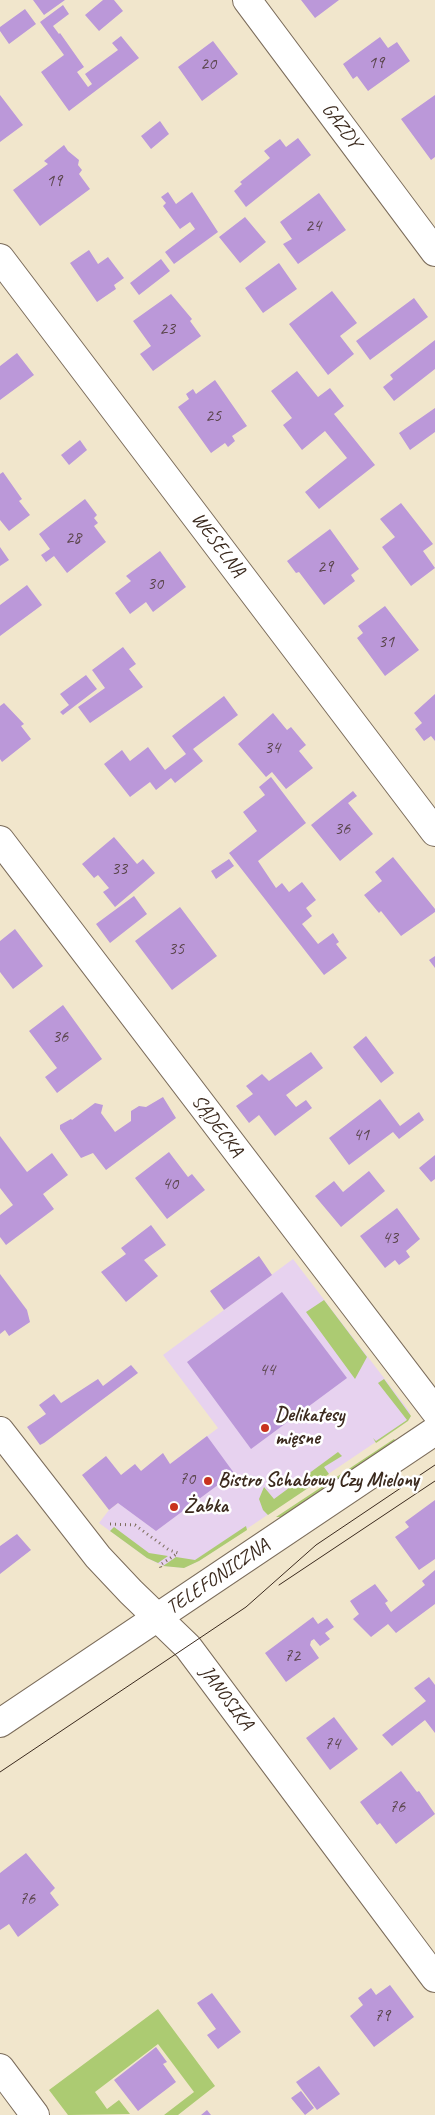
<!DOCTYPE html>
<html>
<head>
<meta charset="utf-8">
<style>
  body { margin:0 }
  canvas { display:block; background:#f1e6cc }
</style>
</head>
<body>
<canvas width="435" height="2115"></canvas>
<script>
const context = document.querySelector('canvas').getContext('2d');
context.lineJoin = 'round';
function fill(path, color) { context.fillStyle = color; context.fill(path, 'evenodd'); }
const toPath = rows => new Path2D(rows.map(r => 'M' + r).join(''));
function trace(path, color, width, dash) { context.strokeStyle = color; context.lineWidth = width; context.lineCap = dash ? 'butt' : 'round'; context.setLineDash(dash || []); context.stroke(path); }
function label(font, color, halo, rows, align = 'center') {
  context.font = font + ' Caveat,sans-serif'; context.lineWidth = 5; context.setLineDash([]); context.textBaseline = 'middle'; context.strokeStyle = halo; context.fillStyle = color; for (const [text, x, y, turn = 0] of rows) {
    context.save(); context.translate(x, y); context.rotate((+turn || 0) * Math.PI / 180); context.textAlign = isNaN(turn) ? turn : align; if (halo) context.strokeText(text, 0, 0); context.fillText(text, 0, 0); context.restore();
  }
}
fill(toPath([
  [293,1259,410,1412,410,1419,199,1561,184,1568,163,1566,147,1558,99,1523,109,1510,218,1428,163,1355]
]), '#e7d2ef');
fill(toPath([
  [324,1300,367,1357,355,1379,306,1312],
  [384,1379,411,1416,408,1421,376,1443,373,1438,376,1441,407,1420,378,1383],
  [394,1439,396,1441,281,1517,276,1517],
  [338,1452,342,1456,324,1467,329,1474,268,1515,263,1510,259,1499,264,1487,274,1499],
  [246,1526,247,1530,199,1561,184,1568,163,1566,176,1557,195,1560],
  [114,1527,149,1553,168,1556,158,1563,147,1558,110,1531],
  [158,2009,215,2086,178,2115,164,2115,194,2092,158,2044,95,2092,107,2109,119,2100,130,2114,68,2115,49,2090]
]), '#accb72');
fill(toPath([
  [33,0,65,0,44,15],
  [103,0,114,0,123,11,99,31,85,15],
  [301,0,339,0,315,18],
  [63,5,69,14,53,26,59,34,60,33,84,67,77,72,88,87,92,84,85,74,118,50,112,43,121,36,139,58,69,111,41,72,64,55,40,22],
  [25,9,36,24,9,44,0,31,0,27],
  [380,37,388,48,397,42,410,61,368,91,357,76,353,79,343,64],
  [213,41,238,74,202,101,178,67],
  [0,95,23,125,0,142],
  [435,95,435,157,431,160,401,119],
  [160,121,169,134,151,149,141,136],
  [298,138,311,155,246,207,234,191,242,184,240,182,270,158,264,151,280,139,286,147],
  [64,145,68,151,79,160,78,165,82,170,79,174,90,189,40,226,13,190,48,164,44,161],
  [168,192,176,204,192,192,218,232,174,264,165,252,195,229,190,222,180,229,163,206,166,203,161,197],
  [319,193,346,230,298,264,283,244,292,239,280,222],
  [245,217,266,242,240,263,219,237],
  [89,250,98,264,108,257,124,278,114,285,116,289,97,302,70,263],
  [161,259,170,271,139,295,130,283],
  [279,263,297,289,263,313,245,288],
  [332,291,357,323,340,336,354,354,328,375,289,324],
  [171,294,192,319,190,321,201,336,153,371,140,354,151,346,133,321],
  [414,298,428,317,370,360,356,341],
  [435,340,435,369,394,401,383,387,393,379,390,375],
  [17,353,34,375,0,400,0,366],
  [297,371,318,397,330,388,344,406,334,414,375,465,319,509,305,492,347,458,325,431,302,450,283,425,292,418,271,391],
  [215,380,247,426,232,436,235,441,228,447,225,443,211,453,178,407,189,399,186,394,193,389,196,394],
  [435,408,435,432,410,450,399,433],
  [80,440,87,450,69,465,61,455],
  [3,472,22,499,19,501,30,515,9,531,0,520,0,474],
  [85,499,97,515,94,518,98,523,94,526,106,542,67,573,54,556,46,562,41,555,50,549,39,534],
  [401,503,433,544,423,551,435,568,411,586,382,547,395,537,380,519],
  [330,529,359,569,351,575,355,581,324,605,299,572,296,573,287,561],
  [0,547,9,560,0,566],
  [160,551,186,587,153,612,146,602,130,614,115,593,131,581,126,576],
  [27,585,42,605,0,636,0,605],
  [385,606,419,650,385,676,357,638,363,633,358,626],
  [123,647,136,664,129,669,143,687,90,723,78,707,105,688,92,670],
  [86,675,97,689,63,715,60,712,69,705,60,694],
  [435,694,435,741,431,736,424,741,415,729,422,723,414,713],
  [224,696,238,715,193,749,203,761,175,783,171,778,156,790,150,782,130,797,104,764,122,750,130,761,148,747,165,770,186,754,172,736],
  [4,703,24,724,21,726,31,739,2,762,0,759,0,706],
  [273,713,287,730,291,727,306,745,299,751,313,768,286,789,272,772,266,777,238,744],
  [271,777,306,823,258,861,276,888,282,883,289,892,302,882,316,900,306,908,312,916,302,924,318,944,333,933,339,942,336,944,347,958,324,975,229,853,257,831,243,812,265,795,259,787],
  [353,791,357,796,348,803,373,834,340,861,311,825],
  [114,837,137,864,143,859,155,873,115,907,103,892,109,888,98,875,94,878,82,864],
  [393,857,435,909,435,912,401,936,381,911,379,913,364,895,382,881,375,872],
  [229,859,234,866,216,879,211,871],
  [134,896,147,914,110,943,96,924],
  [180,907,217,956,172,990,135,941],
  [15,929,43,966,13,989,0,972,0,941],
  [435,956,435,968,429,960],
  [63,1005,102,1059,57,1093,45,1077,57,1068,29,1031],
  [366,1036,394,1073,381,1083,353,1047],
  [311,1052,323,1068,286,1095,296,1107,306,1100,312,1108,275,1136,259,1115,249,1123,236,1106,253,1094,246,1086,262,1074,269,1081],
  [163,1097,176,1118,106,1170,93,1153,81,1158,60,1129,60,1125,71,1119,72,1120,95,1103,103,1105,101,1113,115,1132,131,1121,131,1111,139,1106,146,1107],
  [380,1099,400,1126,419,1112,424,1120,399,1139,393,1132,349,1165,329,1138],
  [0,1136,27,1172,52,1153,68,1175,43,1194,54,1209,6,1245,0,1237,0,1215,13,1205,0,1188],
  [169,1152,188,1177,192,1174,205,1190,167,1219,135,1178],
  [435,1155,435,1179,431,1182,419,1168],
  [369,1171,385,1191,341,1227,315,1196,334,1181,343,1192],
  [397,1208,420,1239,406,1251,410,1257,399,1265,395,1260,385,1268,360,1236],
  [151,1225,166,1245,144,1260,158,1276,126,1302,101,1272,126,1254,121,1248],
  [259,1256,272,1275,224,1310,210,1291],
  [0,1274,27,1310,30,1322,9,1336,5,1330,0,1334],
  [282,1292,347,1378,251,1449,187,1362],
  [131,1365,138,1373,44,1443,40,1445,27,1427,46,1414,39,1405,54,1394,61,1403,98,1379,103,1386],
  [207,1436,234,1473,156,1531,118,1503,109,1510,82,1475,106,1456,121,1475,135,1464,141,1471,163,1453,170,1464],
  [435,1500,435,1559,419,1570,395,1537,409,1527,405,1522],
  [17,1534,31,1550,0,1574,0,1546],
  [435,1570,435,1604,396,1633,388,1624,371,1637,353,1619,359,1614,350,1601,375,1584,388,1601,385,1603,391,1612,425,1585,422,1581],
  [313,1617,318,1624,327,1618,334,1627,325,1633,330,1639,320,1646,314,1639,311,1641,310,1645,319,1658,286,1682,265,1653],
  [429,1677,435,1685,435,1733,425,1720,392,1746,382,1735,426,1701,414,1688],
  [334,1717,358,1749,330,1770,306,1738],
  [401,1771,417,1792,419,1791,435,1814,396,1844,380,1823,377,1825,360,1802],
  [26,1853,55,1888,50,1893,59,1905,18,1937,9,1924,0,1930,0,1873],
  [390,1985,414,2017,374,2047,350,2016,363,2005,358,1998,371,1988,376,1995],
  [212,1993,241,2032,218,2049,207,2035,216,2029,197,2003],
  [156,2047,167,2062,163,2064,176,2082,138,2111,114,2080],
  [319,2066,340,2094,317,2110,296,2082],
  [301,2091,314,2108,305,2115,291,2098],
  [207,2110,211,2115,201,2115]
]), '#bb98d9');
const minor = toPath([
  [247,0,435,252],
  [0,258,435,832],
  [0,840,435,1411],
  [0,1431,98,1557,131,1592,188,1647,435,1978],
  [0,1723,435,1431],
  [0,2068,35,2115]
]);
trace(minor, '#7b6c5b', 30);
trace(toPath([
  [110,1524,135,1525,169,1550,178,1553,160,1565,162,1571]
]), '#7b6c5b', 3, [1, 4]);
trace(minor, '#fff', 28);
trace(toPath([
  [279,1585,435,1481],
  [0,1772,246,1607,316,1545,435,1465]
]), '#3b2a1e', 1);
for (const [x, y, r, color] of [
  [265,1428,5,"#c8321e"],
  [208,1481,5,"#c8321e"],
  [174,1507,5,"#c8321e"]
]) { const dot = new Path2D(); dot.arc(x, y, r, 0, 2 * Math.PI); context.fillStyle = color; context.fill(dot); trace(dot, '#fff', 2); }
label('18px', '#5b464d', null, [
  ["19",376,63],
  ["20",208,64],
  ["19",54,181],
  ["24",313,226],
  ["23",167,329],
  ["25",213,416],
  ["28",73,538],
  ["29",325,567],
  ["30",155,584],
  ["31",386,642],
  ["34",272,748],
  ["36",342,829],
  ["33",119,869],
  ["35",176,949],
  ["36",60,1037],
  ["41",361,1135],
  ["40",170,1184],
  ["43",390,1238],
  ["44",267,1370],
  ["70",187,1479],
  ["72",292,1656],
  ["74",332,1744],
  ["76",397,1807],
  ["76",27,1899],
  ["79",382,2016]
]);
label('20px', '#3b2a1e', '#fff', [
  ["GAZDY",341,126,53],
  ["WESELNA",218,545,53],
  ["SĄDECKA",217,1126,53],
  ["TELEFONICZNA",218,1577,-34],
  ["JANOSIKA",226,1698,53]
]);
label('bold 20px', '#3b2a1e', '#fff', [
  ["Delikatesy",275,1416],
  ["mięsne",275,1439],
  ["Bistro Schabowy Czy Mielony",218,1481],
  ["Żabka",184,1507]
], 'left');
</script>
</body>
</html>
